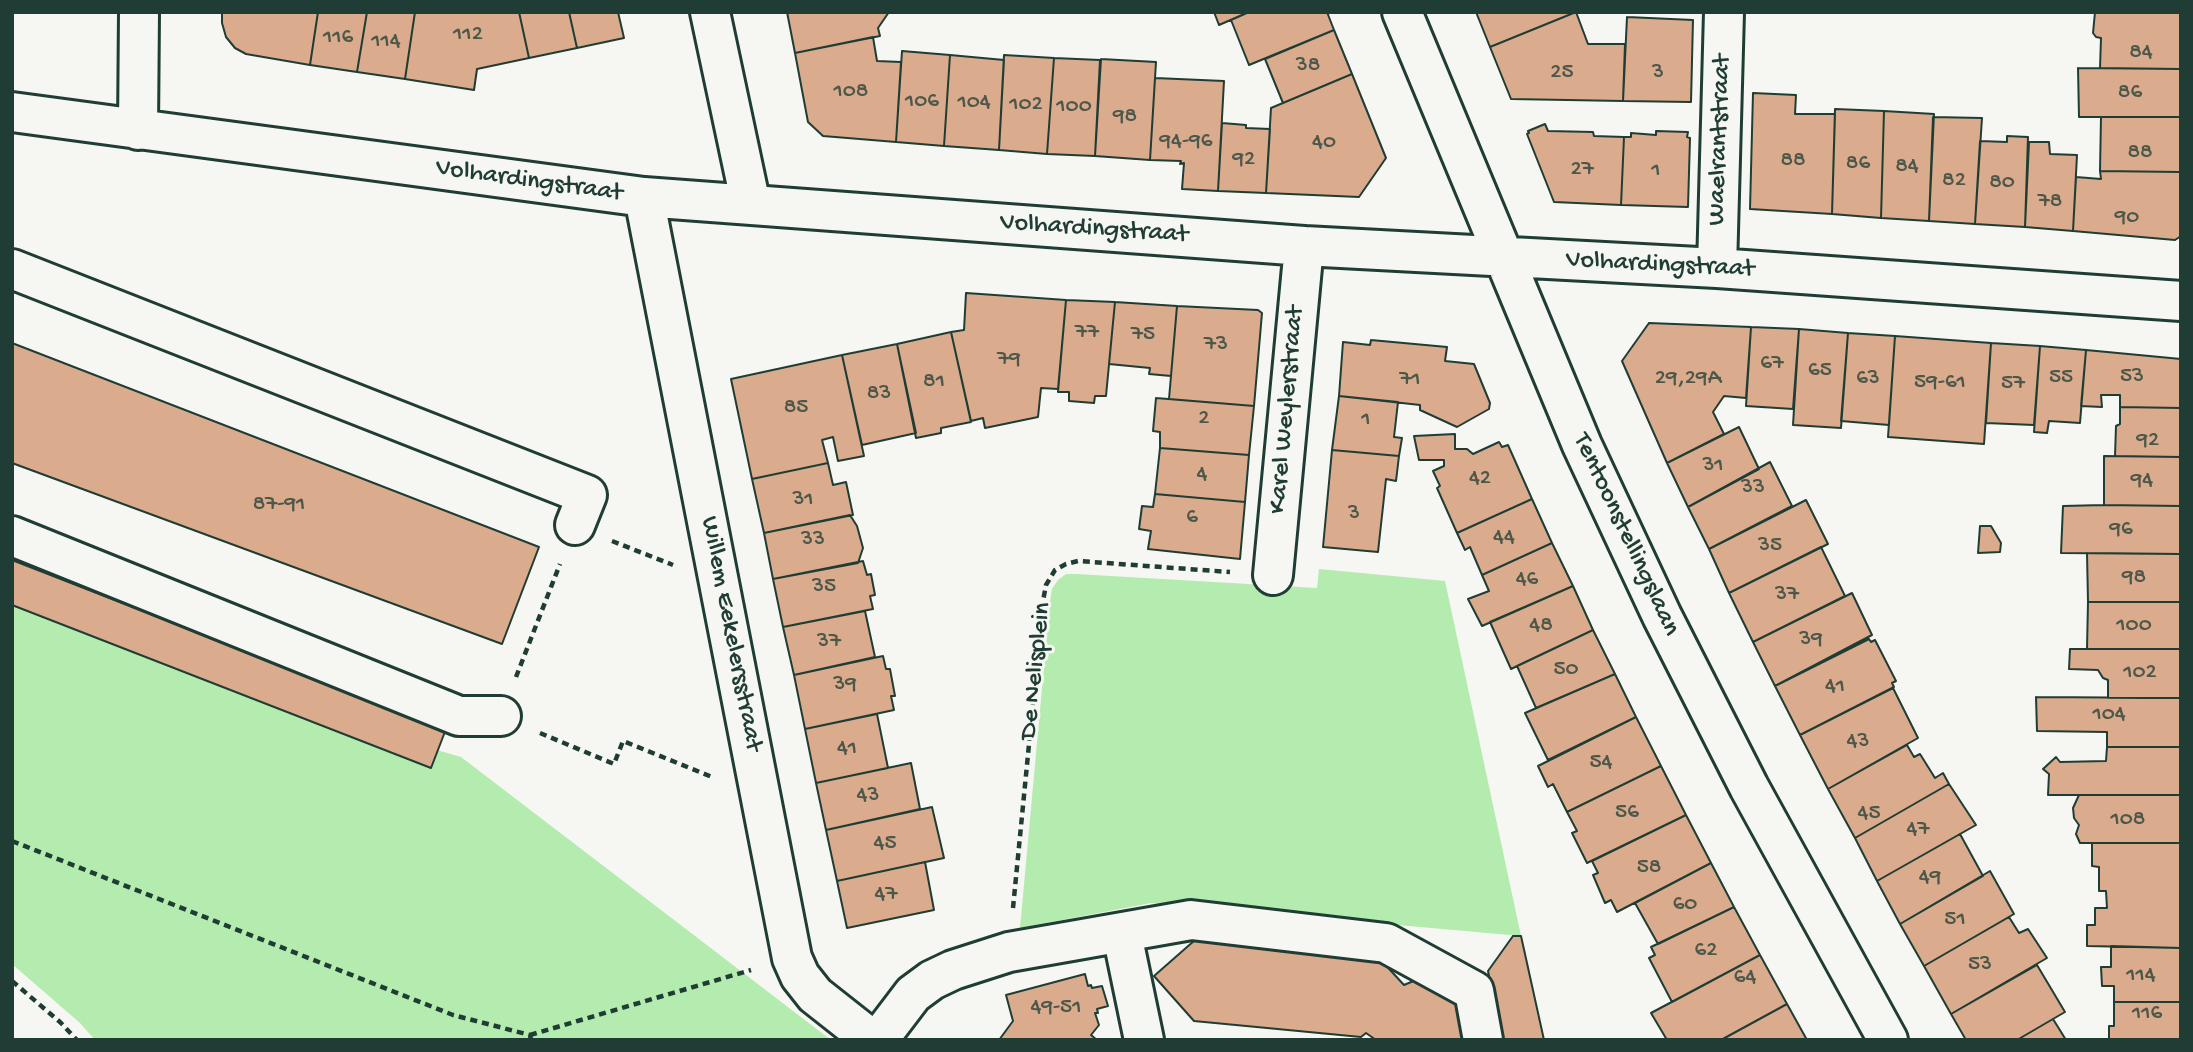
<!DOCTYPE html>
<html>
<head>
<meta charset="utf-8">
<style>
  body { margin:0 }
  #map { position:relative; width:2193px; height:1052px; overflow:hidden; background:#f6f6f2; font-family:"Gochi Hand",sans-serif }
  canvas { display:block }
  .frame { position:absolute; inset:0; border:14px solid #1f3d34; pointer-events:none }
</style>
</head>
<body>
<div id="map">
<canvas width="2193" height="1052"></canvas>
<div class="frame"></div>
</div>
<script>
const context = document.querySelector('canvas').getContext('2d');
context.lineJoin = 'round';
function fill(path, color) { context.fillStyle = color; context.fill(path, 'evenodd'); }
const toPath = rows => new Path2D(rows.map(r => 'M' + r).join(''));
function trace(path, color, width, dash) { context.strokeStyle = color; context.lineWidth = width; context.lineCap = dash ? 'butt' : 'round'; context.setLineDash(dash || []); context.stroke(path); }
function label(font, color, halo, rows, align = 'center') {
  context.font = font + ' "Gochi Hand",sans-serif'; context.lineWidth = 6; context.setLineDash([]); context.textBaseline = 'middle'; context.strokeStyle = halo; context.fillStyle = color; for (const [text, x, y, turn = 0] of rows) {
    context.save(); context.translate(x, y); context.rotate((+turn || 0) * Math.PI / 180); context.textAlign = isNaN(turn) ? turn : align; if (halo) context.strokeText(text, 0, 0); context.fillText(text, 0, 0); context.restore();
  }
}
fill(toPath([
  [1319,569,1445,581,1521,936,1151,903,1020,928,1050,601,1052,589,1058,580,1066,574,1076,574,1317,588],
  [12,605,430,768,437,750,461,757,831,1040,95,1040,80,1023,12,964]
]), '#b4ebae');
const building = toPath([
  [222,12,318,12,310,65,246,54,235,48,226,37,222,23,222,12],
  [318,12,367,12,357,72,310,65,318,12],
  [367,12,415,12,405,79,357,72,367,12],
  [415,12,519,12,529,58,477,69,474,90,405,79,415,12],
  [519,12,569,12,577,48,529,58,519,12],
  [569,12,618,12,624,38,577,48,569,12],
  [787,12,889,12,878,28,880,36,795,53,787,12],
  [1214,12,1249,12,1219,25,1214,12],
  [1249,12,1327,12,1334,30,1249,65,1231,20,1249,12],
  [1476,12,1576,12,1490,47,1476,12],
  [1576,12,1588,44,1625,44,1623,101,1511,99,1490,47,1576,12],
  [2095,12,2181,12,2181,69,2100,68,2101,38,2096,37,2093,33,2095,12],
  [1627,17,1693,20,1691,102,1623,101,1627,17],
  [1334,30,1352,74,1283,103,1265,59,1334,30],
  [873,37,877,61,901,62,896,142,823,136,808,122,795,53,873,37],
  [902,51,950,55,944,146,896,142,902,51],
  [950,55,1004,60,999,150,944,146,950,55],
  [1004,55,1054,58,1047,154,999,150,1004,55],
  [1054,58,1100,60,1095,156,1047,154,1054,58],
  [1101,59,1156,62,1150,160,1095,156,1101,59],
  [2078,68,2181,69,2181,117,2079,117,2078,68],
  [1352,74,1386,158,1359,197,1266,193,1271,108,1352,74],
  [1155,78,1224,81,1218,191,1182,189,1184,163,1180,164,1181,161,1150,160,1155,78],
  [1753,93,1796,95,1795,114,1835,114,1832,214,1750,209,1753,93],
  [1835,109,1884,111,1881,218,1832,214,1835,109],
  [1884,111,1934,114,1929,221,1881,218,1884,111],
  [1933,117,1982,118,1975,224,1929,221,1933,117],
  [2101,117,2181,117,2180,172,2100,171,2101,117],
  [1222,123,1246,125,1246,128,1270,129,1266,193,1218,191,1222,123],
  [1545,124,1548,131,1593,132,1594,136,1624,137,1621,205,1554,202,1527,134,1529,133,1528,131,1545,124],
  [1656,131,1688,132,1687,137,1690,138,1688,207,1621,205,1624,137,1631,137,1631,133,1656,135,1656,131],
  [2007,136,2028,137,2025,227,1975,224,1980,141,2007,142,2007,136],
  [2029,142,2049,142,2050,154,2077,155,2073,231,2025,227,2029,142],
  [2100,171,2180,172,2181,236,2175,240,2073,231,2076,177,2101,179,2100,171],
  [966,293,1066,300,1058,389,1041,388,1038,417,985,428,983,418,971,421,951,332,964,330,966,293],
  [1066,300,1115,302,1106,396,1095,396,1094,403,1069,401,1069,392,1058,392,1066,300],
  [1115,302,1177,306,1171,376,1149,374,1150,368,1109,364,1115,302],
  [1177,306,1258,310,1262,313,1254,406,1169,399,1177,306],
  [1649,323,1751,327,1746,398,1724,396,1713,412,1724,434,1667,463,1622,361,1649,323],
  [1751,327,1799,329,1793,409,1746,406,1751,327],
  [1799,329,1848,333,1841,428,1793,425,1799,329],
  [951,332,971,422,941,428,941,433,916,438,897,344,951,332],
  [1848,333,1895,336,1889,425,1841,421,1848,333],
  [1895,336,1991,343,1984,444,1888,437,1895,336],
  [1371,340,1447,347,1445,361,1474,364,1490,403,1489,409,1457,427,1420,410,1420,405,1339,396,1343,342,1370,345,1371,340],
  [12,343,539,547,502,644,12,463,12,343],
  [1991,343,2040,346,2034,425,1986,423,1991,343],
  [897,344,916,433,862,445,842,355,897,344],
  [2040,346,2086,350,2080,423,2049,421,2047,433,2034,432,2040,346],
  [2086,350,2181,359,2181,408,2120,407,2120,395,2101,395,2102,407,2081,406,2086,350],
  [842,355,864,456,838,461,833,437,822,440,828,463,752,479,731,379,842,355],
  [1339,396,1398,402,1394,437,1402,438,1399,456,1332,450,1339,396],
  [1156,398,1254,406,1249,455,1160,448,1160,432,1153,431,1156,398],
  [2120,407,2181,408,2181,457,2115,456,2116,426,2120,424,2120,407],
  [1739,427,1759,469,1688,507,1667,463,1739,427],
  [1455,434,1455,449,1467,449,1473,454,1499,442,1502,447,1508,445,1532,499,1457,533,1437,488,1440,486,1433,471,1444,466,1444,460,1419,460,1414,436,1455,434],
  [1160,448,1249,455,1245,502,1155,494,1160,448],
  [1332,450,1399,456,1396,481,1386,479,1378,552,1323,547,1332,450],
  [2104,456,2181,457,2181,506,2104,505,2104,456],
  [1770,462,1792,506,1709,549,1688,507,1770,462],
  [828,463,833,485,846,482,853,515,764,533,752,479,828,463],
  [1155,494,1245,502,1240,559,1148,549,1151,531,1139,529,1142,506,1153,507,1155,494],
  [1532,499,1552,543,1482,575,1470,547,1465,550,1457,533,1532,499],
  [1806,500,1828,544,1729,593,1709,549,1806,500],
  [2104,505,2181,506,2181,554,2061,553,2063,506,2104,505],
  [850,515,857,526,863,548,858,563,773,579,764,533,850,515],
  [1980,526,1991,526,2001,543,2000,552,1978,553,1980,526],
  [1552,543,1573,586,1482,626,1468,599,1489,591,1482,575,1552,543],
  [1821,547,1845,596,1753,642,1729,593,1821,547],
  [2087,553,2181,554,2181,602,2088,602,2087,553],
  [12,560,446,729,431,768,12,605,12,560],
  [863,561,867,575,871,574,875,595,870,596,873,609,783,627,773,579,863,561],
  [1573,586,1593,630,1511,669,1490,622,1573,586],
  [1852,593,1872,635,1775,686,1753,642,1852,593],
  [2088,602,2181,602,2181,649,2087,649,2088,602],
  [865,611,875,657,794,675,783,627,865,611],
  [1593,630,1615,674,1536,708,1517,666,1593,630],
  [1869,639,1871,642,1875,640,1896,681,1892,683,1894,687,1800,735,1775,686,1869,639],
  [2070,649,2181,649,2181,698,2108,698,2108,680,2103,678,2098,670,2069,669,2070,649],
  [883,656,886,669,890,669,895,696,891,696,894,710,805,729,794,675,883,656],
  [1615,674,1636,717,1548,760,1525,713,1615,674],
  [1893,688,1918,738,1828,789,1800,735,1893,688],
  [2036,697,2181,698,2181,747,2107,747,2107,732,2037,731,2036,697],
  [877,714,888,768,816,783,805,729,877,714],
  [1636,717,1661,766,1567,812,1553,784,1548,787,1538,766,1636,717],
  [1907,745,1914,757,1920,754,1935,778,1943,773,1949,784,1855,838,1828,789,1907,745],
  [2107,747,2181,747,2181,795,2048,795,2049,774,2043,769,2056,757,2060,762,2106,761,2107,747],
  [911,763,920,809,826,830,816,783,911,763],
  [1661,766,1686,815,1587,863,1572,833,1577,831,1567,812,1661,766],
  [1949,784,1976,825,1877,881,1855,838,1949,784],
  [2079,795,2181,795,2181,843,2080,843,2076,834,2079,825,2074,818,2073,808,2079,795],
  [932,807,944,858,837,881,826,830,932,807],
  [1686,815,1711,863,1617,912,1611,900,1605,903,1593,875,1598,873,1592,861,1686,815],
  [1960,834,1983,876,1900,924,1877,881,1960,834],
  [2092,843,2181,843,2181,948,2087,946,2087,925,2095,925,2095,908,2107,908,2106,891,2099,891,2099,867,2092,866,2092,843],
  [925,862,934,910,847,928,837,881,925,862],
  [1711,863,1734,907,1658,944,1635,903,1711,863],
  [1990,871,2014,914,1924,966,1900,924,1990,871],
  [1734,907,1760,955,1672,1002,1649,958,1655,955,1651,947,1734,907],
  [2009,917,2019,933,2028,929,2047,958,1951,1014,1924,966,2009,917],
  [1513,936,1521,936,1544,1040,1502,1040,1488,971,1513,936],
  [1195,940,1380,959,1404,985,1423,977,1462,1003,1470,1040,1376,1040,1366,1033,1361,1037,1194,1021,1154,976,1195,940],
  [2111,946,2181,948,2181,1002,2114,1002,2114,986,2102,986,2101,967,2111,967,2111,946],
  [1760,955,1787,1004,1721,1040,1667,1040,1651,1013,1760,955],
  [2037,965,2065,1012,2017,1040,1966,1040,1951,1014,2037,965],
  [1085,974,1088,986,1091,985,1092,988,1102,986,1108,1006,1097,1009,1098,1013,1095,1013,1099,1025,1091,1035,1097,1040,999,1040,1013,1021,1006,995,1085,974],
  [2114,1002,2181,1002,2181,1040,2109,1040,2109,1026,2114,1026,2114,1002],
  [1787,1004,1807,1040,1721,1040,1787,1004],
  [2053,1019,2066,1040,2017,1040,2053,1019]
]);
fill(building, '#dbab8d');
trace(building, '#1f3d34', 2);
const minor = toPath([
  [710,12,751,205],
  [1402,12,1582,445,1662,616,1749,787,1888,1040],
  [12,112,644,197,1304,246,1717,268,2181,301],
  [138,130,139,12],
  [644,197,792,958,800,976,815,995,872,1040],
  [1717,268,1724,12],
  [12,269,587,495,575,525],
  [12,536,459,716,501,716],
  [1273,575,1304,246],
  [1122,934,1144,1040],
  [878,1040,913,994,932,980,953,970,1009,952,1191,920,1386,943,1474,991,1483,1040]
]);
trace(minor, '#1f3d34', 44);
trace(toPath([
  [612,541,673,565],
  [516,677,560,564],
  [540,733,614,764,623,741,712,777],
  [12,841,453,1015,530,1035,531,1040],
  [1013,908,1043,601,1046,585,1055,570,1066,564,1078,561,1230,572],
  [12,981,60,1022,77,1040],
  [530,1035,751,970]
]), '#1f3d34', 4.5, [7, 5]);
trace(minor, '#f6f6f2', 38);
label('23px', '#4e584a', null, [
  ["112",468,35],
  ["116",338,38],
  ["114",386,42],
  ["84",2141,53],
  ["38",1308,66],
  ["25",1562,73],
  ["3",1658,73],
  ["108",851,92],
  ["86",2130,93],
  ["106",922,102],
  ["104",974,103],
  ["102",1026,105],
  ["100",1074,107],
  ["98",1125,117],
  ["94-96",1186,142],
  ["40",1324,143],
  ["88",2140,153],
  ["92",1244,160],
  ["88",1793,161],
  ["86",1858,164],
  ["84",1907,167],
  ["27",1582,170],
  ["1",1656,171],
  ["82",1954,181],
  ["80",2002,183],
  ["78",2050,202],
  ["90",2127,218],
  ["77",1087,333],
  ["75",1143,335],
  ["73",1216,345],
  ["79",1009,360],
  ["67",1772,364],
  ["65",1820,371],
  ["53",2132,377],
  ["55",2061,378],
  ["29,29A",1688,379],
  ["63",1868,379],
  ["71",1410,380],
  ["81",934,382],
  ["59-61",1940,383],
  ["57",2013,384],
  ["83",879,394],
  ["85",796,408],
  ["2",1204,419],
  ["1",1366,420],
  ["92",2148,441],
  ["31",1713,466],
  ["4",1202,475],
  ["42",1480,479],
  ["94",2142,481],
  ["33",1753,488],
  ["31",803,500],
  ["87-91",279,505],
  ["3",1354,514],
  ["6",1192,518],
  ["96",2121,530],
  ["44",1504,538],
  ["33",813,540],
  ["35",1770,546],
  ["98",2134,578],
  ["46",1527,580],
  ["35",824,587],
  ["37",1787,595],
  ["48",1541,626],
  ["100",2134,626],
  ["39",1811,640],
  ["37",829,642],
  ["50",1566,670],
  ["102",2140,673],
  ["39",845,685],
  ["41",1835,687],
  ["104",2109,715],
  ["43",1858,742],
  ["41",847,749],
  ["54",1601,763],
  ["43",868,796],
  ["56",1627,813],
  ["45",1869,814],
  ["108",2128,820],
  ["47",1918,830],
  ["45",885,844],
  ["58",1649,868],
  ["49",1930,878],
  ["47",886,895],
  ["60",1685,905],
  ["51",1955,920],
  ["62",1706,951],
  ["53",1980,965],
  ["114",2141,976],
  ["64",1745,978],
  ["49-51",1056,1008],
  ["116",2147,1014]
]);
label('26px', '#1f3d34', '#f6f6f2', [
  ["Waelrantstraat",1721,140,-88],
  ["Volhardingstraat",529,182,8],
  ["Volhardingstraat",1094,230,4],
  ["Volhardingstraat",1660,266,3],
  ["Karel Weylerstraat",1288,410,-85],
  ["Tentoonstellingslaan",1625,535,65],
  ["Willem Eekelersstraat",730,634,79],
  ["De Nelisplein",1037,671,-84]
]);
</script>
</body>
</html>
